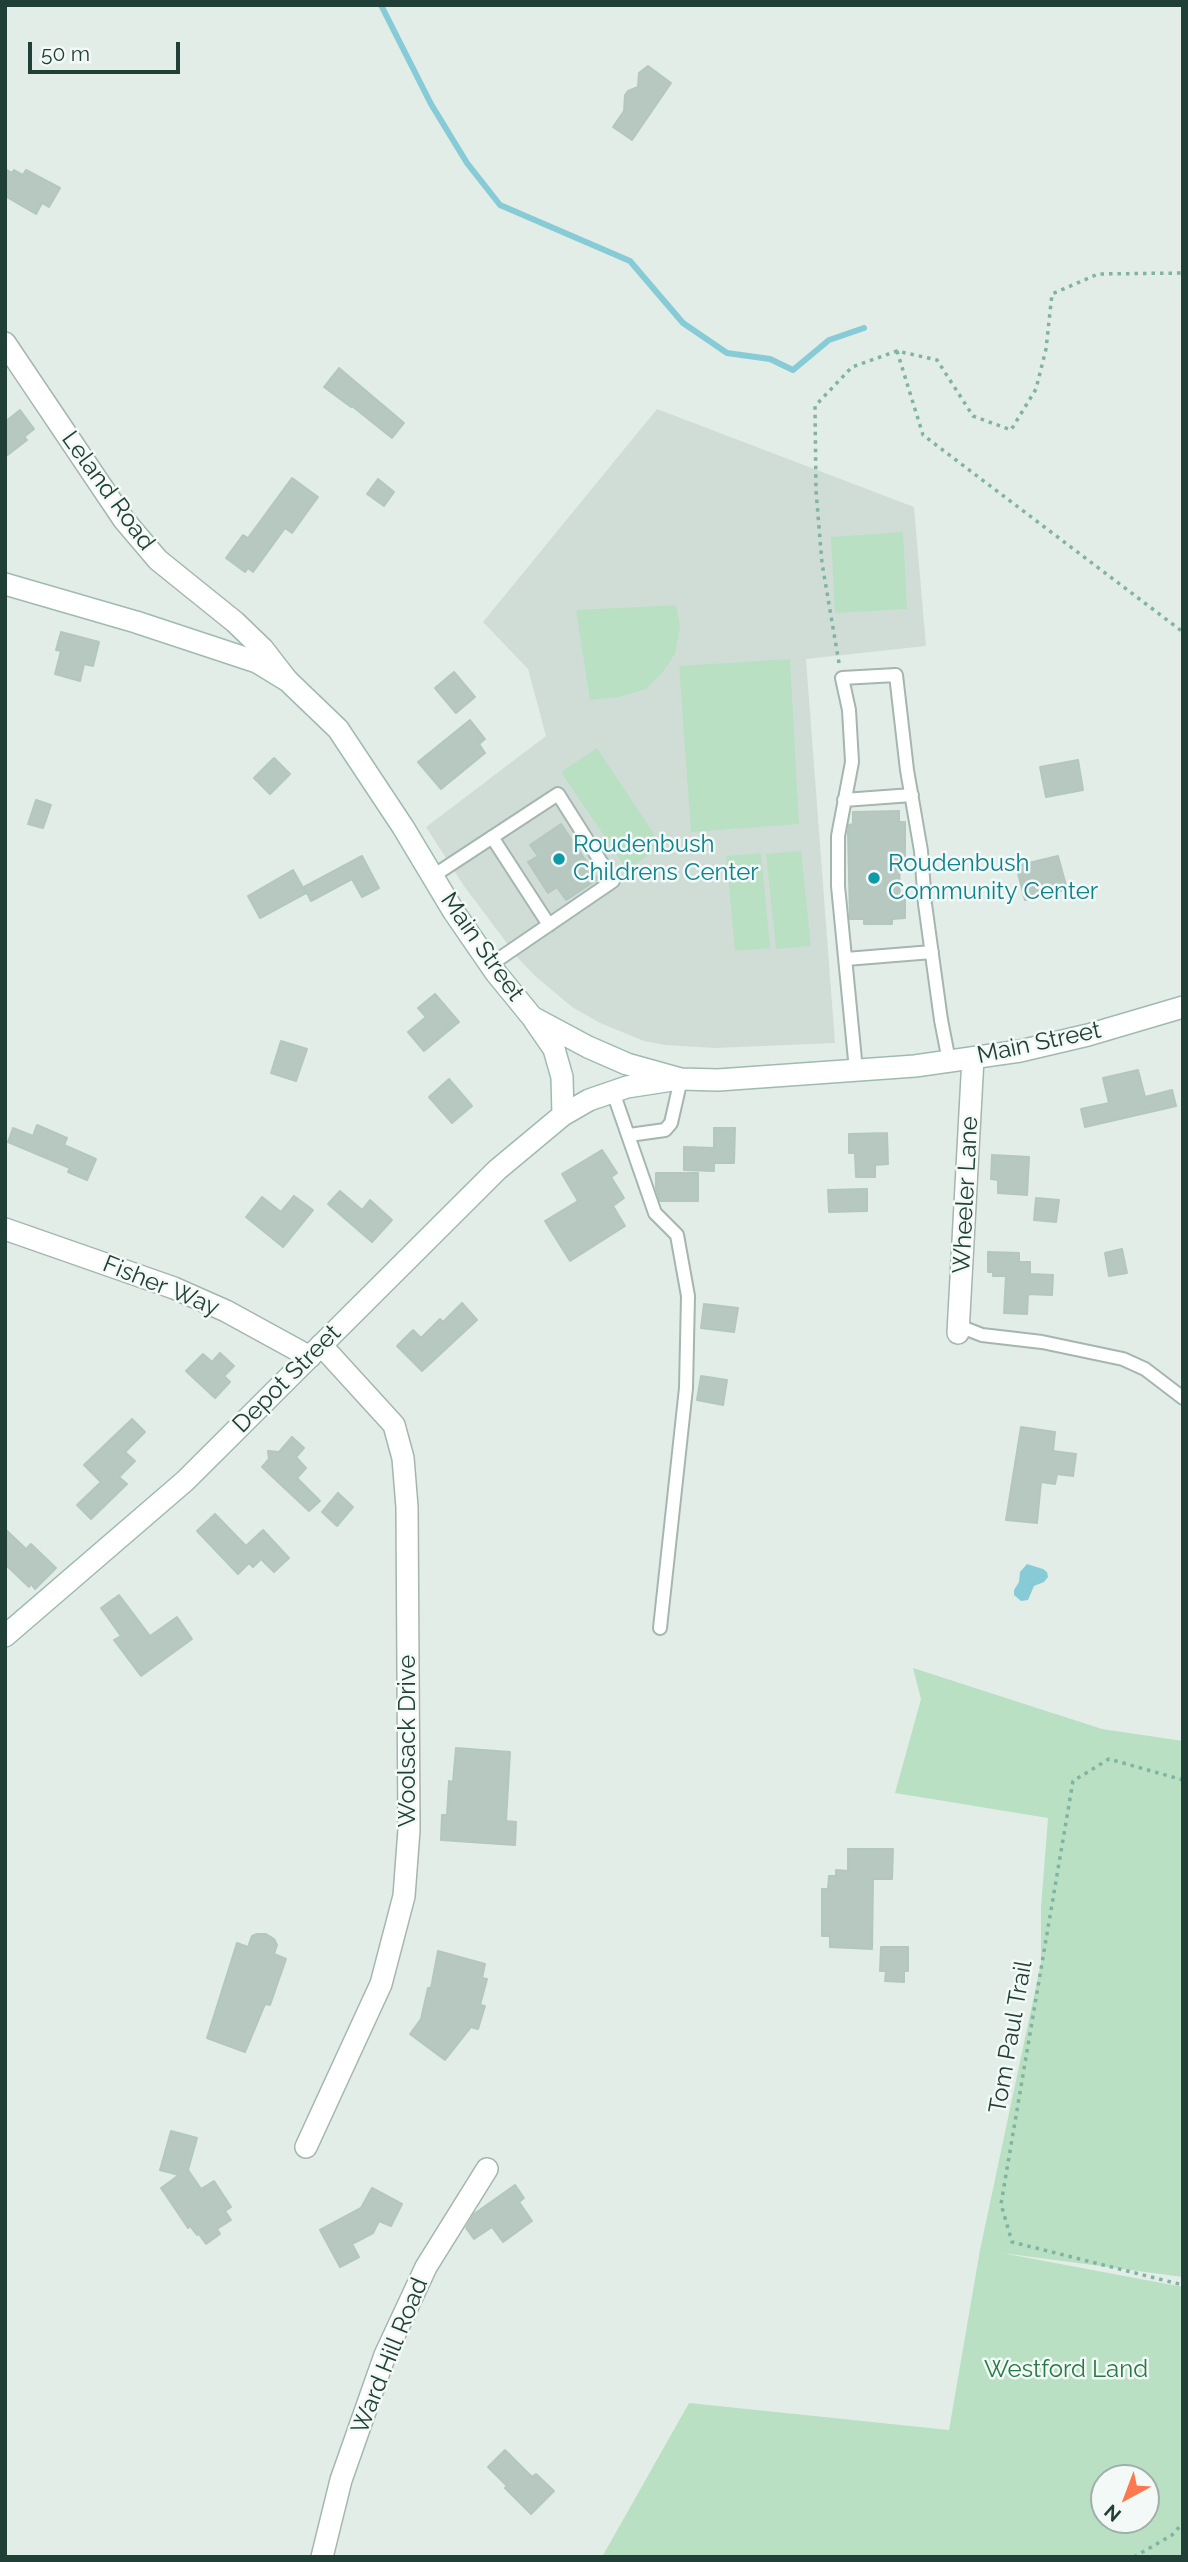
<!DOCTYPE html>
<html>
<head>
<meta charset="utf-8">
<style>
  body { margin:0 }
  #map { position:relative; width:1188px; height:2562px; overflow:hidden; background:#e2ede8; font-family:Raleway,sans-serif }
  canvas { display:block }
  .frame { position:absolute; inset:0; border:7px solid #204037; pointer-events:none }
  .north { position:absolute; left:1090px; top:2464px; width:70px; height:70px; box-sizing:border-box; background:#f3f9f6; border:2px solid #9fafaa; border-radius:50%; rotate:221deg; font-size:19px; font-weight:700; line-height:28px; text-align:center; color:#204037 }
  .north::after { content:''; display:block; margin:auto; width:24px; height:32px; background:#fc7851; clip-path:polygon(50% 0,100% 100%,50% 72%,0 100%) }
  .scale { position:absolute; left:28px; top:42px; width:152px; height:32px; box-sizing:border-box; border:4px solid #204037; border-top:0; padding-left:9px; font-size:21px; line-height:24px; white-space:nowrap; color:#204037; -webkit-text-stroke:5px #f3f9f6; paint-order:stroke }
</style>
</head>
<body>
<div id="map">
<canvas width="1188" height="2562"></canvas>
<div class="frame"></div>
<div class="north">N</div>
<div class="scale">50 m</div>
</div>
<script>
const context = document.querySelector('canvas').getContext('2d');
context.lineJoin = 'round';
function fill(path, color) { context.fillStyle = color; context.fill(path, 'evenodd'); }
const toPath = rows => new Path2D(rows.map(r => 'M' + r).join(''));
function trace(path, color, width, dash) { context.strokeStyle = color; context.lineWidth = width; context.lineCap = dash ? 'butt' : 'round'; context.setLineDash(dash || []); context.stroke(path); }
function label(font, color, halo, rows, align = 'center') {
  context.font = font + ' Raleway,sans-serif'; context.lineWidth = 5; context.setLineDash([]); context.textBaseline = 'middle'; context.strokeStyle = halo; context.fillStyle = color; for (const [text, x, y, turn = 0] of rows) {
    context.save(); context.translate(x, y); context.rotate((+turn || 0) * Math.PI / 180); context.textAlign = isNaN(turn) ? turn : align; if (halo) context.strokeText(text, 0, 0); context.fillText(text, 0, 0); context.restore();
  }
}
fill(toPath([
  [657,409,914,507,926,646,806,659,835,1043,715,1048,665,1045,644,1041,600,1023,572,1007,535,976,518,958,464,886,426,827,546,736,528,669,483,622]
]), '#d0ddd7');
fill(toPath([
  [903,532,907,609,835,613,831,537],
  [676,605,680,626,675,654,662,673,646,689,619,697,590,700,576,610],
  [790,659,799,824,691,832,679,666],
  [597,748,662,846,627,870,561,772],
  [801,851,811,946,776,949,766,854],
  [761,853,770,948,735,951,726,856],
  [913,1668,1102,1729,1183,1741,1183,2277,1002,2253,1183,2287,1183,2557,602,2557,689,2403,949,2430,980,2250,1041,1963,1041,1907,1048,1818,895,1793,921,1699],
  [1104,2478,1146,2478,1146,2520,1104,2520]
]), '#b9e0c3');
fill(toPath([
  [1027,1564,1043,1569,1047,1572,1048,1577,1044,1582,1034,1586,1028,1600,1021,1601,1014,1595,1014,1590,1019,1582,1020,1572]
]), '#86cbd6');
trace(toPath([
  [381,5,431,104,467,163,500,205,630,261,683,323,727,353,770,359,793,370,829,340,864,328]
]), '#86cbd6', 6);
const building = toPath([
  [648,66,671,83,632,140,613,127,624,111,625,95,628,91,638,87,639,73,648,66],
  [5,169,12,173,14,170,23,175,26,170,60,188,49,207,42,203,36,214,5,196,5,169],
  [339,368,404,423,392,438,352,406,351,407,324,387,339,368],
  [20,410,34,429,24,437,27,440,5,457,5,422,20,410],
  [292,478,318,497,292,533,285,528,253,572,248,568,245,572,226,558,243,535,248,538,292,478],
  [378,479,394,492,384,506,367,494,378,479],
  [61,632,99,642,93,666,84,664,80,681,55,674,61,651,56,650,61,632],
  [454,672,475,697,456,713,435,688,454,672],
  [470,720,485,739,479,744,485,753,441,789,418,762,470,720],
  [274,758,290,774,270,794,254,778,274,758],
  [1078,760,1083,790,1046,797,1040,767,1078,760],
  [36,800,51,805,43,828,28,824,36,800],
  [899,811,899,822,905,822,905,857,899,857,900,898,905,898,905,918,892,919,892,924,864,924,864,919,850,919,848,832,849,825,853,824,853,812,899,811],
  [561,824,598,879,566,900,557,887,548,893,528,862,538,856,530,845,561,824],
  [362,856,379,888,362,897,352,879,311,901,304,887,362,856],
  [1058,856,1067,889,1025,900,1016,866,1058,856],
  [293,870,306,893,260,918,248,896,293,870],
  [435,994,459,1022,424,1051,408,1032,426,1017,418,1008,435,994],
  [281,1041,307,1049,296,1081,271,1073,281,1041],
  [1138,1070,1145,1097,1172,1090,1176,1106,1085,1127,1081,1109,1109,1103,1103,1078,1138,1070],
  [449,1079,472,1106,452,1123,429,1097,449,1079],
  [37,1125,67,1138,64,1145,96,1159,87,1180,68,1172,70,1168,8,1142,13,1128,33,1136,37,1125],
  [714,1128,735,1128,734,1163,714,1163,714,1171,684,1170,684,1147,714,1148,714,1128],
  [887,1133,888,1164,875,1165,875,1177,856,1177,855,1153,849,1153,849,1134,887,1133],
  [602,1150,617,1173,611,1177,624,1198,613,1206,625,1226,570,1261,545,1221,578,1201,562,1174,602,1150],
  [992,1155,1029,1157,1027,1195,998,1193,998,1180,991,1179,992,1155],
  [656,1173,698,1173,698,1201,660,1201,656,1188,656,1173],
  [867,1189,867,1211,829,1212,828,1190,867,1189],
  [340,1191,362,1210,370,1200,392,1220,372,1242,328,1204,340,1191],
  [294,1196,313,1210,283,1247,246,1217,262,1197,281,1212,294,1196],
  [1036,1198,1059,1200,1056,1222,1034,1220,1036,1198],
  [1122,1249,1127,1273,1109,1276,1105,1253,1122,1249],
  [988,1252,1019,1253,1019,1262,1030,1262,1030,1274,1053,1275,1052,1295,1028,1294,1027,1314,1004,1313,1006,1276,993,1276,993,1272,988,1272,988,1252],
  [462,1303,477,1320,422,1371,397,1346,413,1330,421,1338,440,1319,443,1322,462,1303],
  [704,1304,738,1308,734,1332,701,1328,704,1304],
  [220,1353,234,1366,224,1376,230,1382,215,1398,186,1371,203,1354,212,1362,220,1353],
  [701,1376,727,1380,723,1405,697,1400,701,1376],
  [132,1419,145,1432,125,1452,135,1461,119,1477,127,1484,91,1519,77,1505,101,1482,84,1465,132,1419],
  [1021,1427,1055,1432,1053,1451,1076,1454,1073,1476,1057,1474,1055,1484,1041,1482,1037,1523,1006,1520,1021,1427],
  [292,1437,304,1448,296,1457,306,1468,297,1478,320,1501,309,1511,262,1467,269,1459,268,1451,279,1452,292,1437],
  [338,1493,353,1507,337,1526,322,1512,338,1493],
  [215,1514,246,1546,263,1530,289,1558,274,1572,261,1559,253,1567,249,1563,238,1574,197,1531,215,1514],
  [5,1529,26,1549,31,1544,56,1568,35,1589,31,1584,29,1587,5,1564,5,1529],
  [119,1595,150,1636,177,1617,192,1639,141,1676,114,1640,121,1636,101,1608,119,1595],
  [456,1748,510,1752,506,1821,516,1822,515,1845,441,1840,442,1815,447,1815,449,1781,453,1782,456,1748],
  [848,1849,893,1849,892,1879,873,1879,872,1949,830,1947,830,1936,822,1936,822,1889,828,1889,829,1876,836,1876,836,1870,848,1871,848,1849],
  [257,1934,266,1934,274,1939,277,1945,274,1954,286,1959,270,2005,265,2004,245,2052,207,2038,237,1943,248,1947,252,1936,257,1934],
  [881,1947,908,1947,908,1971,904,1971,904,1982,885,1981,886,1971,880,1971,881,1947],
  [438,1951,485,1964,482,1978,487,1979,480,2005,485,2006,478,2029,471,2027,445,2060,410,2034,421,2019,428,1988,431,1988,438,1951],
  [171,2131,197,2138,188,2170,201,2189,214,2181,231,2207,225,2211,231,2220,217,2229,220,2234,206,2244,199,2234,197,2235,190,2226,188,2228,161,2188,179,2175,160,2170,171,2131],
  [515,2185,524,2198,519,2202,532,2221,503,2242,492,2227,474,2239,466,2228,474,2214,515,2185],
  [372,2188,402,2204,391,2226,379,2221,373,2233,352,2244,359,2257,340,2267,320,2230,361,2208,372,2188],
  [505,2450,532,2477,536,2474,554,2491,531,2514,505,2488,507,2486,488,2467,505,2450]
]);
fill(building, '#b7c8c1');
trace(building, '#b4c7bf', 2);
const service = toPath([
  [844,800,912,795],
  [492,837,549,925],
  [433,876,558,794,613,881,490,965],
  [846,959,932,952],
  [856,1070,838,886,838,836,852,762,849,710,842,678,896,675,907,770,921,851,925,904,941,1020,949,1061],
  [613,1092,655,1213,677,1235,688,1296,686,1388,660,1628],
  [629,1135,665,1130,671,1123,681,1079],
  [959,1326,982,1335,1042,1342,1123,1359,1145,1369,1183,1398]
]);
const minor = toPath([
  [5,343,124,520,158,560,235,622,263,649,287,680],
  [5,1229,174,1288,226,1311,310,1357],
  [958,1333,973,1058],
  [306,2147,381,1984,404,1896,409,1830,407,1507,403,1458,394,1425,321,1345],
  [322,2557,341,2480,385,2355,426,2267,487,2169]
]);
const secondary = toPath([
  [5,584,136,622,257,662,288,681,338,729,403,827,454,912,496,973,532,1017,588,1047,627,1064,681,1079,718,1080,915,1066,1020,1051,1088,1035,1183,1007],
  [563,1115,589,1100,627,1087,672,1080],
  [5,1636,185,1481,497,1170,563,1115,562,1077,554,1049,534,1020]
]);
trace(service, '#a4b6af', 16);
trace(minor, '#a4b6af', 24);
trace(secondary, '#9fbab0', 24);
trace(toPath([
  [897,351,923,435,1183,632],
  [839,663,822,563,816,491,815,406,852,367,897,351,937,360,973,416,1011,430,1036,389,1046,349,1052,294,1098,274,1183,273],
  [1183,1780,1109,1759,1073,1781,1001,2204,1012,2242,1183,2285],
  [1134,2557,1172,2535,1183,2523]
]), '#80b3a2', 3.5, [3.5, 5]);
trace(service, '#fff', 12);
trace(minor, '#fff', 21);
trace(secondary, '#fff', 21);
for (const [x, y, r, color] of [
  [559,859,7,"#0f9aa8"],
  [874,878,7,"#0f9aa8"]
]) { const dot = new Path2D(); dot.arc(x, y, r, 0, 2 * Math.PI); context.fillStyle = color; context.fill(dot); trace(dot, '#f3f9f6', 2.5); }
label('24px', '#204037', '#f3f9f6', [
  ["Leland Road",108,491,54],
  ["Main Street",482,947,55],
  ["Main Street",1039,1043,-12],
  ["Wheeler Lane",966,1195,-87],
  ["Fisher Way",161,1286,22],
  ["Depot Street",287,1379,-45],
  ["Woolsack Drive",408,1741,-90],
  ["Tom Paul Trail",1011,2037,-80],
  ["Ward Hill Road",390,2356,-68]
]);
label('24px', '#0d838f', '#f3f9f6', [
  ["Roudenbush",573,845],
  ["Childrens Center",573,873],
  ["Roudenbush",888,864],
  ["Community Center",888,892]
], 'left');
label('24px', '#277a46', '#f3f9f6', [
  ["Westford Land",1066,2370]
]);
</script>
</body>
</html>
